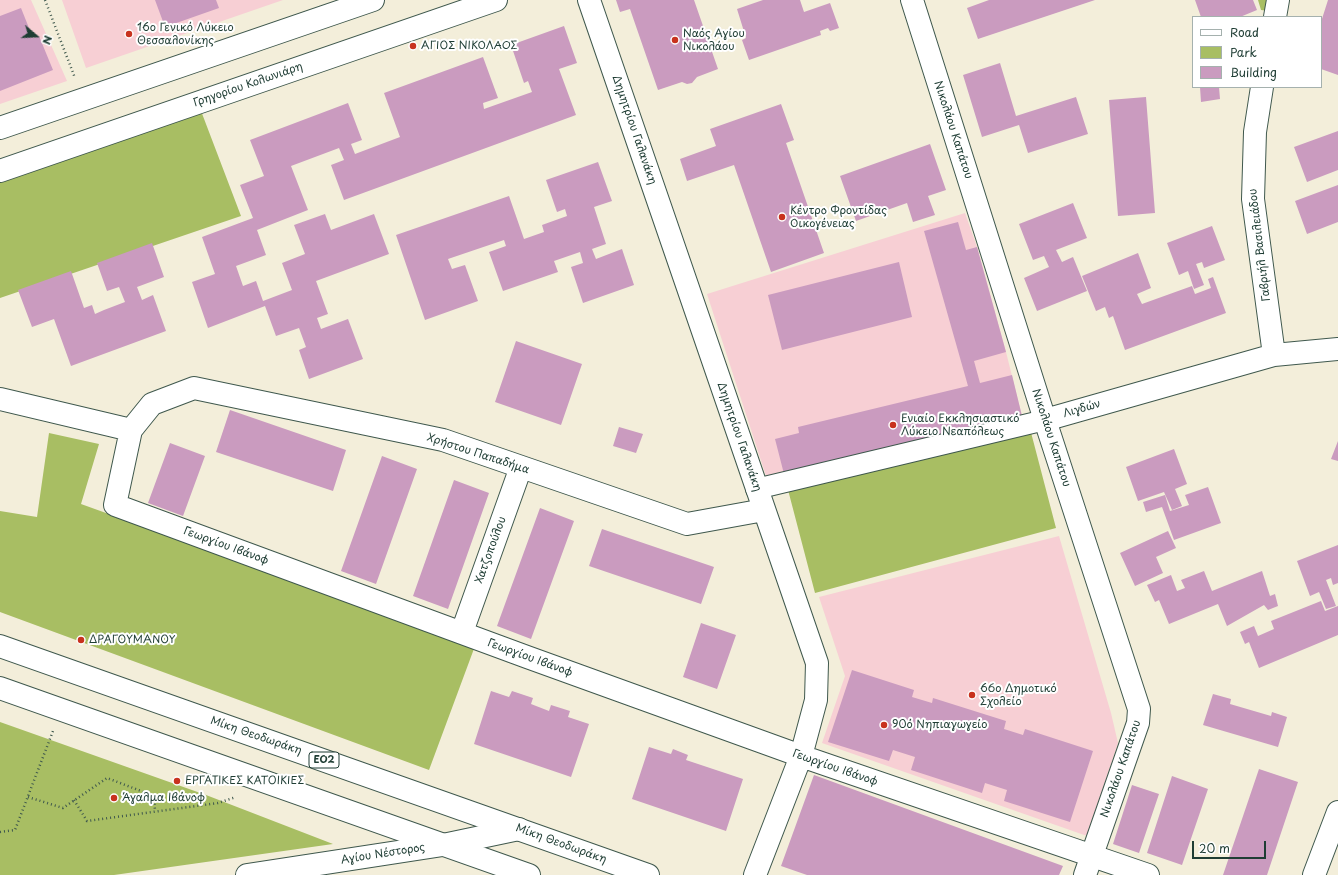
<!DOCTYPE html>
<html>
<head>
<meta charset="utf-8">
<style>
  body { margin:0 }
  #map { position:relative; width:1338px; height:875px; overflow:hidden; background:#f3eeda; font-family:"Playpen Sans",sans-serif }
  canvas { display:block }
  .legend { position:absolute; left:1192px; top:16px; width:130px; height:72px; box-sizing:border-box; background:#fff; border:1px solid #a5b1ae; margin:0; padding:5px 7px; list-style:none; font-size:12px; color:#1f3d34 }
  .legend li { display:flex; align-items:center; gap:8px; height:20px }
  .legend b { width:20px; border:1px solid #a5b1ae }
  .north { position:absolute; left:16px; top:16px; width:40px; height:40px; -webkit-text-stroke:3px #fff; paint-order:stroke; rotate:109deg; font-size:11px; font-weight:700; line-height:16px; text-align:center; color:#1f3d34 }
  .north::after { content:''; display:block; margin:auto; width:14px; height:18px; background:#1f3d34; clip-path:polygon(50% 0,100% 100%,50% 72%,0 100%) }
  .scale { position:absolute; left:1192px; top:841px; width:74px; height:18px; box-sizing:border-box; border:2px solid #1f3d34; border-top:0; padding-left:5px; font-size:12px; line-height:14px; white-space:nowrap; color:#1f3d34; -webkit-text-stroke:3px #fff; paint-order:stroke }
</style>
</head>
<body>
<div id="map">
<canvas width="1338" height="875"></canvas>
<ul class="legend">
<li><b style="height:5px;background:#fff"></b>Road</li>
<li><b style="height:11px;background:#a8be63"></b>Park</li>
<li><b style="height:11px;background:#ca9bbf"></b>Building</li>
</ul>
<div class="north">N</div>
<div class="scale">20 m</div>
</div>
<script>
const context = document.querySelector('canvas').getContext('2d');
context.lineJoin = 'round';
function fill(path, color) { context.fillStyle = color; context.fill(path, 'evenodd'); }
const toPath = rows => new Path2D(rows.map(r => 'M' + r).join(''));
function trace(path, color, width, dash) { context.strokeStyle = color; context.lineWidth = width; context.lineCap = dash ? 'butt' : 'round'; context.setLineDash(dash || []); context.stroke(path); }
function label(font, color, halo, rows, align = 'center') {
  context.font = font + ' "Playpen Sans",sans-serif'; context.lineWidth = 4; context.setLineDash([]); context.textBaseline = 'middle'; context.strokeStyle = halo; context.fillStyle = color; for (const [text, x, y, turn = 0] of rows) {
    context.save(); context.translate(x, y); context.rotate((+turn || 0) * Math.PI / 180); context.textAlign = isNaN(turn) ? turn : align; if (halo) context.strokeText(text, 0, 0); context.fillText(text, 0, 0); context.restore();
  }
}
fill(toPath([
  [0,0,31,0,67,81,0,104],
  [62,0,283,0,86,68],
  [965,213,977,247,1006,352,1022,416,767,479,707,294],
  [1059,536,1111,713,1118,743,1087,836,822,743,845,676,819,597]
]), '#f7cfd4');
fill(toPath([
  [1258,0,1278,0,1276,12,1261,10],
  [198,103,241,216,0,298,0,171],
  [1028,421,1056,528,815,593,787,486],
  [49,433,99,444,81,504,475,646,429,770,0,612,0,511,37,517],
  [0,722,206,795,333,844,114,875,0,875]
]), '#a8be63');
fill(toPath([
  [155,0,216,0,219,8,165,27],
  [616,0,694,0,718,69,697,77,692,83,687,84,682,82,658,90,630,9,620,12],
  [763,0,800,0,804,12,830,3,839,28,830,31,828,28,820,31,821,35,749,60,742,40,746,38,737,9],
  [989,0,1095,0,978,39,967,8],
  [1195,0,1253,0,1257,10,1240,17,1201,17],
  [1328,0,1338,0,1338,75,1321,69,1321,22],
  [21,8,33,38,39,36,53,70,0,91,0,16],
  [564,26,577,63,559,69,576,115,344,200,331,165,344,160,339,148,291,166,308,210,257,230,266,255,236,266,243,286,256,281,263,301,292,290,282,263,305,254,294,225,325,214,331,230,374,214,389,254,316,281,328,314,317,318,321,329,348,319,363,359,309,379,299,350,306,347,299,328,276,336,265,306,208,328,192,282,215,274,202,237,253,218,240,185,264,176,250,140,348,103,362,140,351,144,355,154,400,137,384,93,483,57,498,98,483,103,484,109,532,92,528,81,524,83,511,45],
  [1000,63,1016,116,1076,97,1088,134,1028,153,1019,125,982,137,963,75],
  [1200,87,1219,87,1220,99,1201,102],
  [1146,97,1155,213,1118,216,1109,100],
  [781,104,794,140,786,143,824,253,771,272,734,165,687,181,680,159,716,146,710,129],
  [1338,131,1338,170,1307,182,1294,147],
  [930,144,946,190,928,196,935,215,913,222,907,203,856,221,840,176],
  [598,162,612,201,594,207,606,244,592,249,596,259,622,249,634,285,583,303,571,267,583,263,580,252,554,261,558,272,503,291,489,252,506,246,504,240,448,259,452,269,465,265,478,301,425,320,396,235,509,196,524,239,544,232,542,225,567,216,565,209,557,212,546,180],
  [1338,185,1338,222,1307,234,1295,201],
  [1073,203,1087,238,1056,250,1062,262,1073,257,1087,291,1037,311,1024,278,1049,267,1044,256,1033,260,1019,224],
  [958,222,966,250,977,247,1006,352,974,361,980,383,1012,375,1022,416,784,474,775,439,799,433,798,427,968,386,924,231],
  [1212,226,1225,260,1204,268,1202,262,1196,264,1204,285,1194,289,1188,271,1179,275,1167,243],
  [152,243,164,277,137,287,142,300,153,295,166,331,71,366,54,319,32,327,18,290,71,271,84,308,92,305,95,314,104,310,125,302,119,287,107,291,97,263],
  [1138,253,1151,288,1137,294,1142,304,1192,286,1195,294,1211,288,1208,279,1213,277,1226,313,1125,350,1113,316,1109,318,1105,307,1096,311,1082,276],
  [899,262,912,317,782,350,768,295],
  [516,341,582,364,561,425,495,402],
  [230,410,346,450,333,491,216,452],
  [619,427,643,434,636,453,613,446],
  [1338,441,1338,461,1331,459],
  [170,443,205,456,183,516,148,503],
  [1174,449,1187,484,1175,489,1182,506,1172,510,1164,492,1138,501,1126,467],
  [382,456,417,469,376,584,341,571],
  [454,480,489,493,448,609,413,596],
  [1208,487,1221,523,1174,540,1162,507,1146,512,1143,502,1165,495,1170,511,1189,505,1185,495],
  [540,508,574,521,531,639,497,626],
  [602,529,714,567,701,604,589,566],
  [1168,531,1176,548,1156,557,1163,573,1135,586,1120,553],
  [1338,545,1338,583,1333,585,1331,578,1326,580,1336,606,1326,609,1319,592,1310,596,1297,561],
  [1204,571,1212,591,1262,571,1270,596,1275,594,1278,606,1268,610,1264,605,1227,626,1218,604,1169,624,1159,600,1155,602,1147,585,1171,575,1177,591,1185,588,1181,580],
  [1321,601,1325,611,1338,606,1338,635,1259,668,1249,642,1245,644,1240,632,1254,626,1258,636,1274,629,1271,621],
  [701,623,736,635,717,689,683,677],
  [852,670,914,690,912,697,932,703,933,698,1006,721,1004,729,1023,735,1025,729,1093,751,1070,822,1004,801,1007,790,985,783,982,793,911,770,915,757,893,750,889,761,828,742],
  [491,691,509,697,512,691,533,698,531,704,549,711,551,705,570,711,568,717,589,724,571,777,474,744],
  [1213,694,1231,699,1230,704,1271,716,1272,712,1287,717,1278,747,1203,725],
  [649,747,671,754,673,749,688,755,686,760,743,779,726,831,632,799],
  [1259,769,1298,782,1267,875,1223,875],
  [814,775,1063,866,1059,875,807,875,781,866],
  [1172,776,1208,789,1182,865,1147,853],
  [1132,785,1159,794,1139,853,1113,844]
]), '#ca9bbf');
const pedestrian = toPath([
  [756,489,1045,420]
]);
const minor = toPath([
  [589,0,817,663,816,700,801,756,755,875],
  [912,0,1045,420,1139,709,1138,723,1085,875],
  [1275,17,1278,0],
  [1262,87,1255,132,1253,199,1274,355],
  [0,399,131,430],
  [1045,420,1274,355,1338,349],
  [764,510,687,524,443,440,194,388,152,404,131,430,115,505,527,657,801,756,1148,875],
  [462,632,521,467]
]);
const tertiary = toPath([
  [247,875,443,845,519,829]
]);
const secondary = toPath([
  [0,128,373,0],
  [0,171,496,0],
  [1314,875,1338,812]
]);
const trunk = toPath([
  [0,646,648,875],
  [0,688,529,875]
]);
trace(pedestrian, '#3f584d', 22);
trace(minor, '#3f584d', 24);
trace(tertiary, '#3f584d', 24);
trace(secondary, '#3f584d', 24);
trace(trunk, '#3f584d', 24);
trace(toPath([
  [45,0,75,78],
  [28,797,63,808,107,778,154,796,155,811],
  [74,800,87,821,218,803,236,797],
  [0,832,15,830,53,731]
]), '#3f584d', 2.5, [1, 3]);
trace(pedestrian, '#fff', 20);
trace(minor, '#fff', 22);
trace(tertiary, '#fff', 22);
trace(secondary, '#fff', 22);
trace(trunk, '#fff', 22);
for (const [x, y, r, color] of [
  [129,34,4,"#c8321e"],
  [675,40,4,"#c8321e"],
  [413,46,4,"#c8321e"],
  [782,217,4,"#c8321e"],
  [893,425,4,"#c8321e"],
  [81,640,4,"#c8321e"],
  [972,695,4,"#c8321e"],
  [884,725,4,"#c8321e"],
  [177,781,4,"#c8321e"],
  [114,798,4,"#c8321e"]
]) { const dot = new Path2D(); dot.arc(x, y, r, 0, 2 * Math.PI); context.fillStyle = color; context.fill(dot); trace(dot, '#fff', 1.5); }
for (const [x, y, w] of [
  [324,760,30]
]) { const box = new Path2D(); box.roundRect(x - w / 2, y - 8, w, 16, 3); context.fillStyle = '#fff'; context.fill(box); trace(box, '#1f3d34', 1); }
label('bold 10px', '#1f3d34', null, [
  ["ΕΟ2",324,760]
]);
label('11px', '#1f3d34', '#fff', [
  ["16ο Γενικό Λύκειο",137,28],
  ["Θεσσαλονίκης",137,41],
  ["Ναός Αγίου",683,34],
  ["Νικολάου",683,47],
  ["ΑΓΙΟΣ ΝΙΚΟΛΑΟΣ",421,46],
  ["Κέντρο Φροντίδας",790,211],
  ["Οικογένειας",790,224],
  ["Ενιαίο Εκκλησιαστικό",901,419],
  ["Λύκειο Νεαπόλεως",901,432],
  ["ΔΡΑΓΟΥΜΑΝΟΥ",89,640],
  ["66ο Δημοτικό",980,689],
  ["Σχολείο",980,702],
  ["90ό Νηπιαγωγείο",892,725],
  ["ΕΡΓΑΤΙΚΕΣ ΚΑΤΟΙΚΙΕΣ",185,781],
  ["Άγαλμα Ιβάνοφ",122,798]
], 'left');
label('11px', '#1f3d34', '#fff', [
  ["Γρηγορίου Κολωνιάρη",248,85,-19],
  ["Δημητρίου Γαλανάκη",634,130,71],
  ["Νικολάου Καπάτου",953,130,72],
  ["Γαβριήλ Βασιλειάδου",1260,245,-97],
  ["Λιγδών",1082,409,-16],
  ["Δημητρίου Γαλανάκη",739,437,71],
  ["Νικολάου Καπάτου",1051,438,72],
  ["Χρήστου Παπαδήμα",478,454,18],
  ["Γεωργίου Ιβάνοφ",226,546,20],
  ["Χατζοπούλου",491,550,-70],
  ["Γεωργίου Ιβάνοφ",530,658,20],
  ["Μίκη Θεοδωράκη",256,736,19],
  ["Γεωργίου Ιβάνοφ",835,768,19],
  ["Νικολάου Καπάτου",1121,769,-71],
  ["Μίκη Θεοδωράκη",561,844,20],
  ["Αγίου Νέστορος",383,854,-9]
]);
</script>
</body>
</html>
